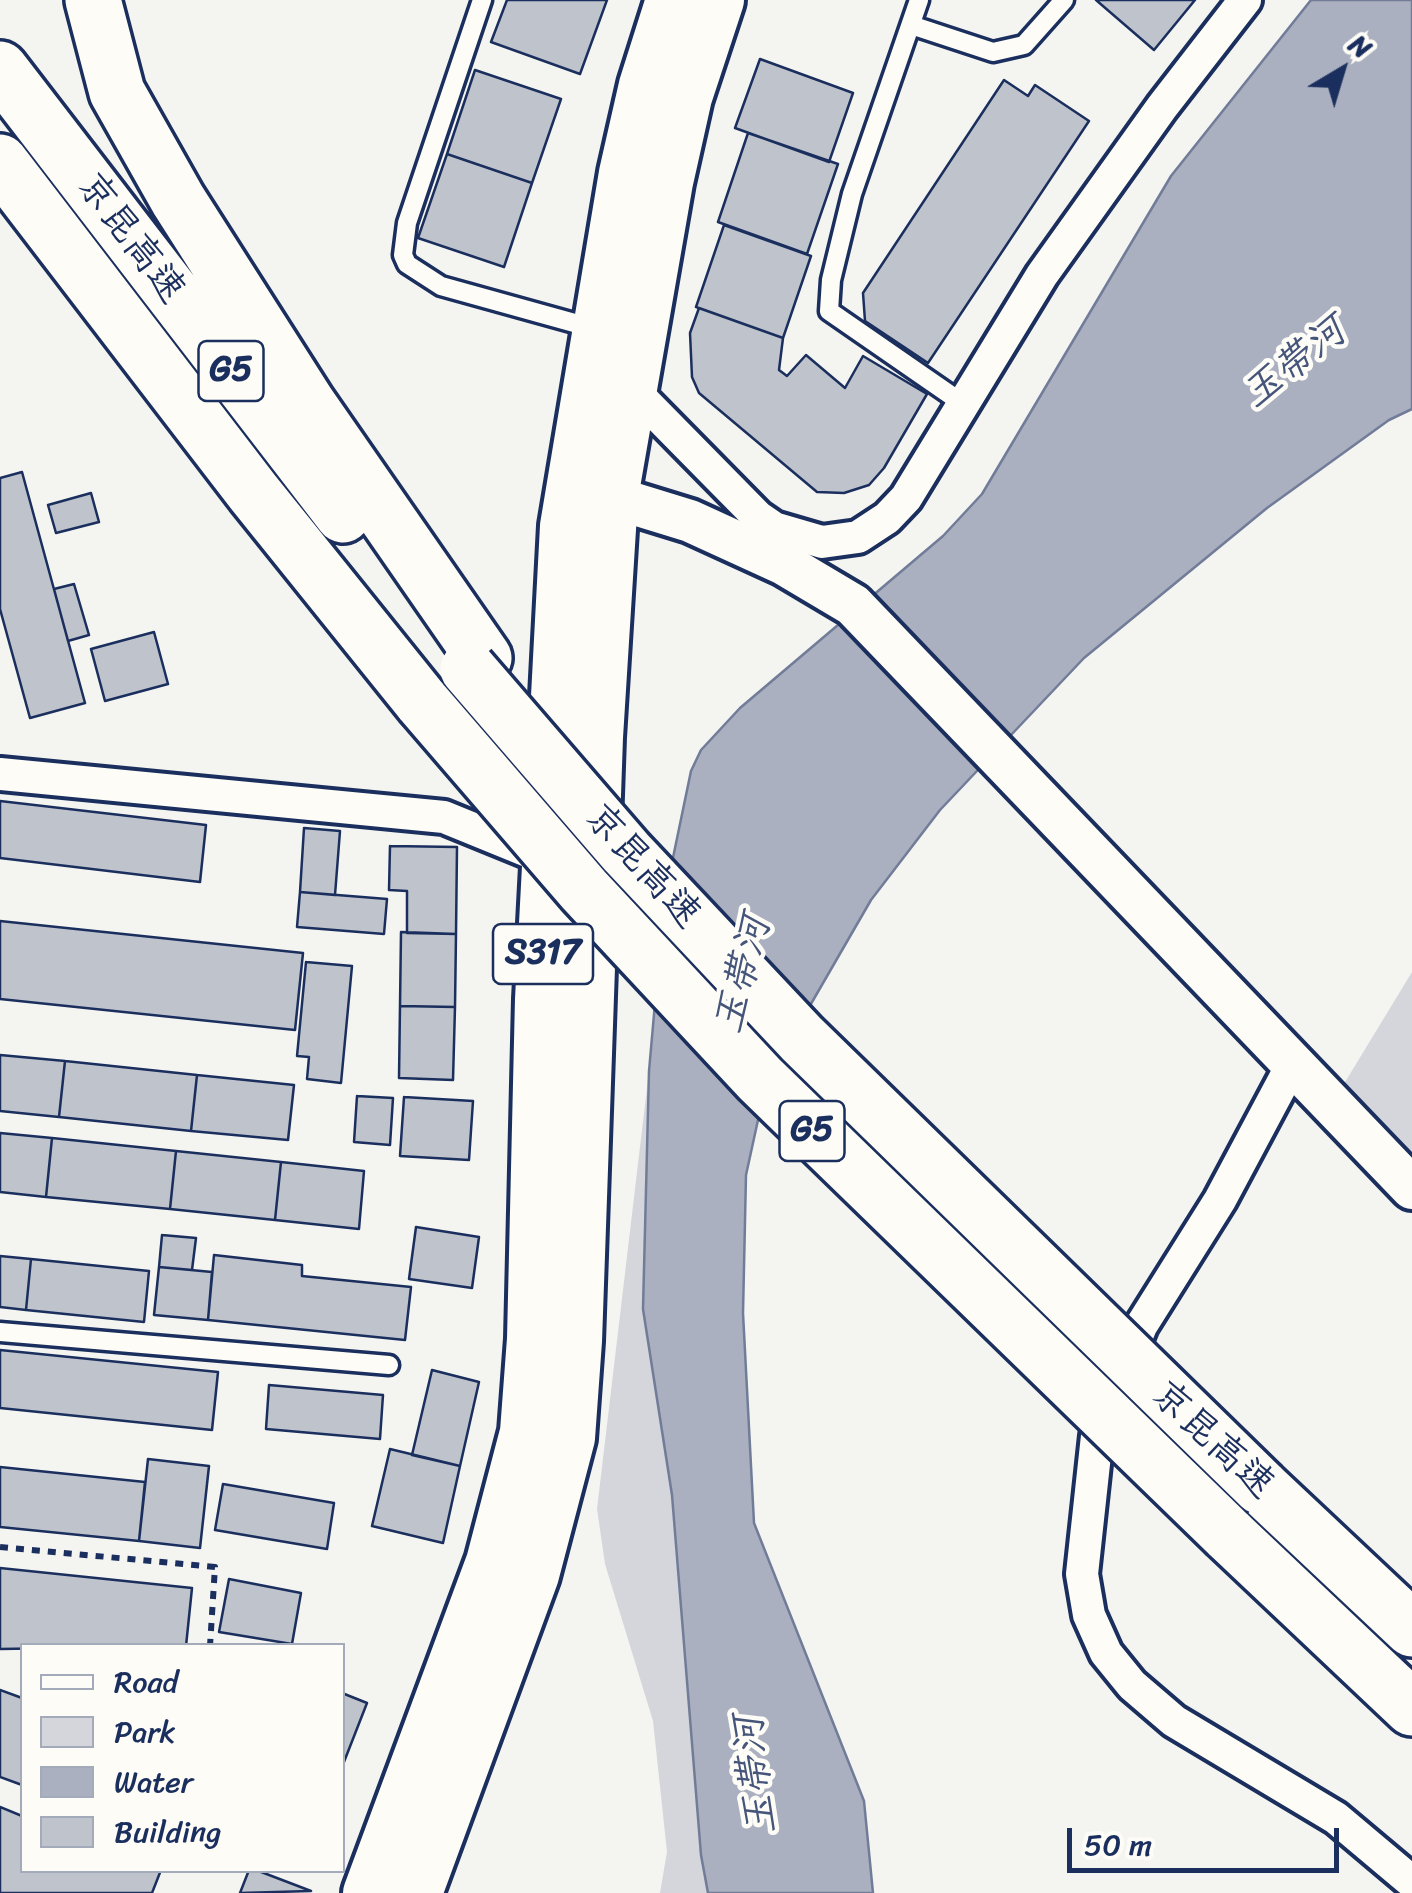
<!DOCTYPE html>
<html>
<head>
<meta charset="utf-8">
<style>
  body { margin:0 }
  #map { position:relative; width:1412px; height:1893px; overflow:hidden; background:#f4f4f1; font-family:Sriracha,sans-serif }
  canvas { display:block }
  .legend { position:absolute; left:20px; top:1643px; width:325px; height:230px; box-sizing:border-box; background:#fdfcf7; border:2px solid #a3aaba; margin:0; padding:12px 18px; list-style:none; font-size:30px; color:#1b2f5e }
  .legend li { display:flex; align-items:center; gap:20px; height:50px }
  .legend b { width:50px; border:2px solid #a3aaba }
  .north { position:absolute; left:1292px; top:20px; width:100px; height:100px; -webkit-text-stroke:8px #fdfcf7; paint-order:stroke; rotate:38deg; font-size:28px; font-weight:700; line-height:40px; text-align:center; color:#1b2f5e }
  .north::after { content:''; display:block; margin:auto; width:35px; height:45px; background:#1b2f5e; clip-path:polygon(50% 0,100% 100%,50% 72%,0 100%) }
  .scale { position:absolute; left:1067px; top:1828px; width:272px; height:45px; box-sizing:border-box; border:5px solid #1b2f5e; border-top:0; padding-left:12px; font-size:30px; line-height:35px; white-space:nowrap; color:#1b2f5e; -webkit-text-stroke:8px #fdfcf7; paint-order:stroke }
</style>
</head>
<body>
<div id="map">
<canvas width="1412" height="1893"></canvas>
<ul class="legend">
<li><b style="height:12px;background:#fdfcf7"></b>Road</li>
<li><b style="height:28px;background:#d4d6db"></b>Park</li>
<li><b style="height:28px;background:#aab0bf"></b>Water</li>
<li><b style="height:28px;background:#bfc3cc"></b>Building</li>
</ul>
<div class="north">N</div>
<div class="scale">50 m</div>
</div>
<script>
const context = document.querySelector('canvas').getContext('2d');
context.lineJoin = 'round';
function fill(path, color) { context.fillStyle = color; context.fill(path, 'evenodd'); }
const toPath = rows => new Path2D(rows.map(r => 'M' + r).join(''));
function trace(path, color, width, dash) { context.strokeStyle = color; context.lineWidth = width; context.lineCap = dash ? 'butt' : 'round'; context.setLineDash(dash || []); context.stroke(path); }
function label(font, color, halo, rows, align = 'center') {
  context.font = font + ' Sriracha,"LXGW WenKai TC",sans-serif'; context.lineWidth = 9; context.setLineDash([]); context.textBaseline = 'middle'; context.strokeStyle = halo; context.fillStyle = color; for (const [text, x, y, turn = 0] of rows) {
    context.save(); context.translate(x, y); context.rotate((+turn || 0) * Math.PI / 180); context.textAlign = isNaN(turn) ? turn : align; if (halo) context.strokeText(text, 0, 0); context.fillText(text, 0, 0); context.restore();
  }
}
fill(toPath([
  [1412,972,1412,1163,1339,1092],
  [649,1071,643,1309,672,1495,701,1855,708,1893,660,1893,667,1852,653,1721,605,1564,597,1509]
]), '#d4d6db');
const water = toPath([
  [1311,0,1412,0,1412,409,1389,420,1267,508,1084,658,940,810,871,900,793,1035,758,1120,746,1175,743,1313,754,1523,864,1801,873,1893,708,1893,701,1855,672,1495,643,1309,649,1071,664,901,691,771,701,750,740,708,943,536,982,494,1171,176,1311,0]
]);
fill(water, '#aab0bf');
trace(water, '#717c98', 2.5);
const building = toPath([
  [507,0,607,0,580,74,491,42,507,0],
  [1096,0,1195,0,1154,50,1096,0],
  [760,59,853,93,829,162,735,128,760,59],
  [475,70,561,99,532,183,447,154,475,70],
  [1004,80,1028,96,1035,85,1089,121,928,363,865,321,863,293,1004,80],
  [748,133,838,164,807,254,718,222,748,133],
  [447,154,532,183,504,267,418,238,447,154],
  [724,225,811,256,783,338,696,307,724,225],
  [699,308,783,338,779,370,787,376,806,355,845,388,863,356,927,394,884,468,869,485,844,493,817,492,699,393,692,377,690,333,699,308],
  [22,472,85,703,30,718,0,609,0,478,22,472],
  [91,493,99,522,56,533,48,505,91,493],
  [74,584,89,635,68,641,54,589,74,584],
  [154,632,168,684,105,701,91,649,154,632],
  [0,801,206,825,200,882,0,858,0,801],
  [304,828,340,831,335,895,300,892,304,828],
  [390,846,457,847,456,934,407,933,407,891,389,890,390,846],
  [300,892,387,899,384,934,297,927,300,892],
  [0,921,303,953,295,1030,0,999,0,921],
  [401,932,456,934,455,1007,400,1006,401,932],
  [306,962,352,966,341,1083,307,1079,309,1057,297,1056,306,962],
  [400,1006,455,1007,453,1080,399,1078,400,1006],
  [0,1055,65,1061,59,1117,0,1111,0,1055],
  [65,1061,197,1075,191,1131,59,1117,65,1061],
  [197,1075,294,1085,288,1140,191,1131,197,1075],
  [357,1096,393,1098,390,1145,354,1142,357,1096],
  [404,1097,473,1101,469,1160,400,1156,404,1097],
  [0,1133,52,1138,46,1197,0,1192,0,1133],
  [52,1138,176,1151,170,1209,46,1197,52,1138],
  [176,1151,281,1162,275,1220,170,1209,176,1151],
  [281,1162,364,1171,359,1229,275,1220,281,1162],
  [416,1227,479,1237,472,1288,409,1279,416,1227],
  [162,1235,196,1238,192,1270,159,1267,162,1235],
  [214,1255,302,1265,302,1276,411,1287,405,1340,208,1320,214,1255],
  [0,1256,31,1259,26,1310,0,1307,0,1256],
  [31,1259,149,1271,144,1322,26,1310,31,1259],
  [159,1267,212,1272,208,1320,154,1315,159,1267],
  [0,1350,218,1372,212,1430,0,1408,0,1350],
  [432,1370,479,1382,460,1466,412,1455,432,1370],
  [269,1385,383,1395,380,1439,266,1429,269,1385],
  [390,1449,460,1466,443,1543,372,1526,390,1449],
  [148,1459,209,1466,200,1548,139,1541,148,1459],
  [0,1467,145,1482,139,1541,0,1527,0,1467],
  [223,1484,334,1503,327,1549,215,1530,223,1484],
  [0,1568,192,1588,186,1646,0,1649,0,1568],
  [229,1579,301,1593,292,1644,219,1632,229,1579],
  [0,1690,22,1698,22,1785,0,1777,0,1690],
  [342,1693,367,1703,342,1767,342,1693],
  [0,1807,22,1816,22,1870,161,1870,152,1893,0,1893,0,1807],
  [249,1870,256,1870,311,1891,240,1893,249,1870]
]);
fill(building, '#bfc3cc');
trace(building, '#1b2f5e', 2.5);
const service = toPath([
  [482,0,407,223,403,255,407,264,441,286,596,329],
  [919,0,852,194,831,280,829,311,962,403],
  [911,25,993,52,1024,45,1064,0],
  [0,1332,389,1365]
]);
const minor = toPath([
  [630,387,758,517,774,528,822,542,858,537,887,518,906,498,1042,275,1162,107,1245,0],
  [0,774,444,817,547,859],
  [1292,1065,1220,1200,1141,1326,1097,1436,1082,1574,1089,1615,1106,1653,1132,1685,1174,1721,1336,1818,1412,1882]
]);
const tertiary = toPath([
  [612,497,690,521,784,564,853,605,1412,1188]
]);
const primary = toPath([
  [369,1893,492,1562,526,1432,533,1339,541,999,566,526,625,173,645,85,672,0],
  [416,1893,533,1575,569,1438,576,1341,597,737,612,497,667,182,686,97,718,0]
]);
const motorway = toPath([
  [93,0,117,92,178,200,308,404,484,658],
  [0,69,343,515],
  [0,162,253,492,422,702],
  [1261,1487,1412,1629],
  [1228,1534,1412,1708]
]);
trace(service, '#1b2f5e', 25);
trace(minor, '#1b2f5e', 40);
trace(tertiary, '#1b2f5e', 50);
trace(primary, '#1b2f5e', 60);
trace(motorway, '#1b2f5e', 62);
trace(toPath([
  [0,1547,215,1567,210,1646]
]), '#1b2f5e', 6, [8, 8]);
trace(service, '#fdfcf7', 18);
trace(minor, '#fdfcf7', 32);
trace(tertiary, '#fdfcf7', 42);
trace(primary, '#fdfcf7', 52);
trace(motorway, '#fdfcf7', 55);
const motorwayBridge = toPath([
  [468,669,626,852,802,1039,1261,1487],
  [422,702,584,890,760,1079,1228,1534]
]);
trace(motorwayBridge, '#1b2f5e', 62, []);
trace(motorwayBridge, '#fdfcf7', 55);
for (const [x, y, w] of [
  [231,371,65],
  [543,954,100],
  [812,1131,65]
]) { const box = new Path2D(); box.roundRect(x - w / 2, y - 30, w, 60, 8); context.fillStyle = '#fdfcf7'; context.fill(box); trace(box, '#1b2f5e', 2.5); }
label('bold 35px', '#1b2f5e', null, [
  ["G5",231,371],
  ["S317",543,954],
  ["G5",812,1131]
]);
label('38px', '#1b2f5e', '#fdfcf7', [
  ["京昆高速",130,239,53],
  ["京昆高速",642,867,48],
  ["京昆高速",1212,1441,43]
]);
label('italic 40px', '#46567b', '#fdfcf7', [
  ["玉带河",1295,364,-38],
  ["玉带河",744,975,-75],
  ["玉带河",757,1775,-97]
]);
</script>
</body>
</html>
